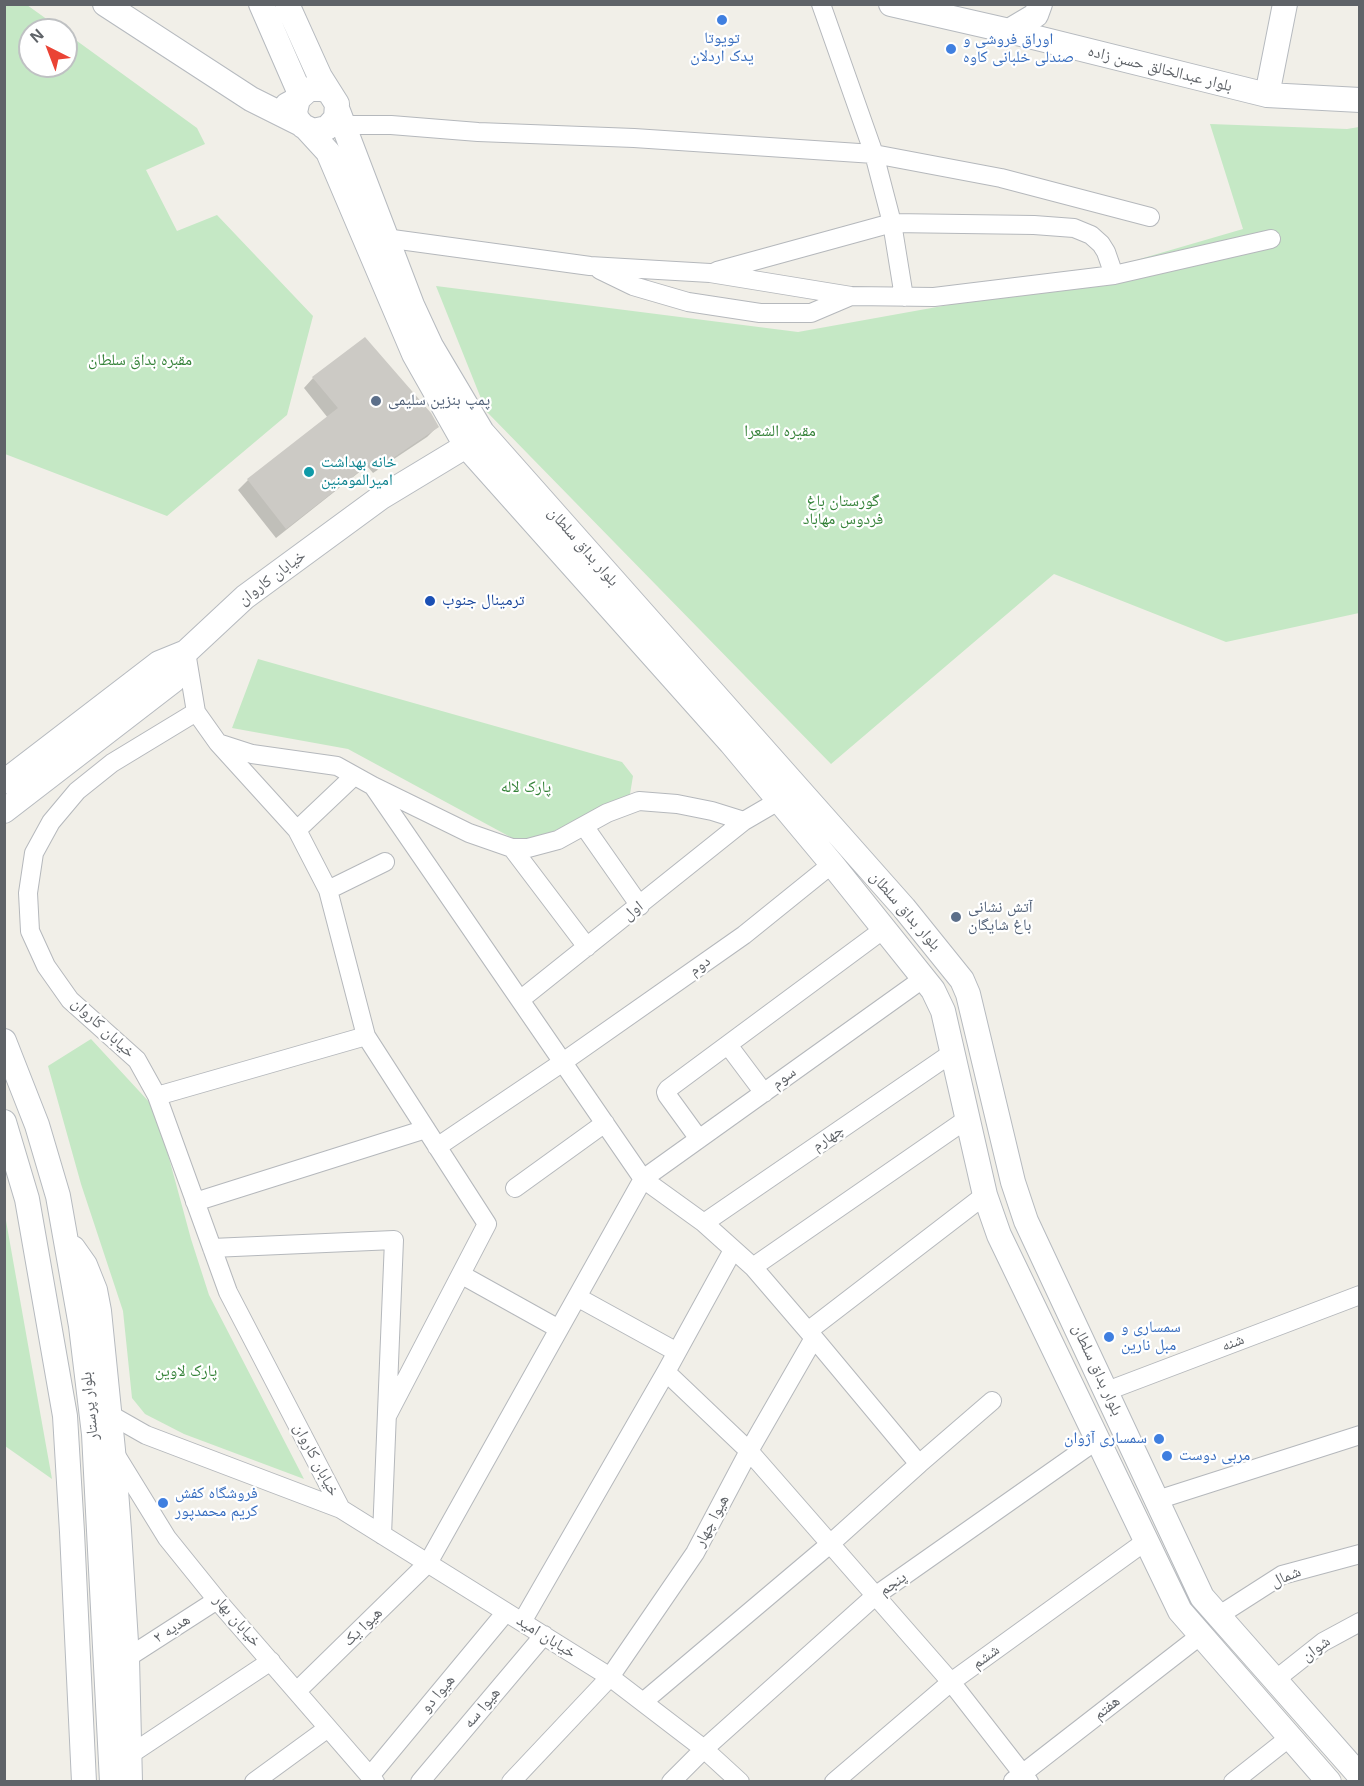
<!DOCTYPE html>
<html>
<head>
<meta charset="utf-8">
<style>
  body { margin:0 }
  #map { position:relative; width:1364px; height:1786px; overflow:hidden; background:#f1efe8; font-family:Helvetica,sans-serif }
  canvas { display:block }
  .frame { position:absolute; inset:0; border:6px solid #5f6368; pointer-events:none }
  .north { position:absolute; left:18px; top:18px; width:60px; height:60px; box-sizing:border-box; background:#fff; border:2px solid #bfc1c3; border-radius:50%; rotate:318deg; font-size:16px; font-weight:700; line-height:24px; text-align:center; color:#5f6368 }
  .north::after { content:''; display:block; margin:auto; width:21px; height:27px; background:#ea4335; clip-path:polygon(50% 0,100% 100%,50% 72%,0 100%) }
</style>
</head>
<body>
<div id="map">
<canvas width="1364" height="1786"></canvas>
<div class="frame"></div>
<div class="north">N</div>
</div>
<script>
const context = document.querySelector('canvas').getContext('2d');
context.lineJoin = 'round';
function fill(path, color) { context.fillStyle = color; context.fill(path, 'evenodd'); }
const toPath = rows => new Path2D(rows.map(r => 'M' + r).join(''));
function trace(path, color, width, dash) { context.strokeStyle = color; context.lineWidth = width; context.lineCap = dash ? 'butt' : 'round'; context.setLineDash(dash || []); context.stroke(path); }
function label(font, color, halo, rows, align = 'center') {
  context.font = font + ' Helvetica,"Noto Naskh Arabic",sans-serif'; context.lineWidth = 4.5; context.setLineDash([]); context.textBaseline = 'middle'; context.strokeStyle = halo; context.fillStyle = color; for (const [text, x, y, turn = 0] of rows) {
    context.save(); context.translate(x, y); context.rotate((+turn || 0) * Math.PI / 180); context.textAlign = isNaN(turn) ? turn : align; if (halo) context.strokeText(text, 0, 0); context.fillText(text, 0, 0); context.restore();
  }
}
fill(toPath([
  [4,5,27,5,62,30,30,30,30,66,66,66,66,33,197,128,205,144,146,170,177,231,217,215,313,316,287,415,167,516,5,454],
  [1210,124,1347,129,1359,127,1359,613,1226,642,1054,574,831,764,486,411,436,286,798,332,1037,289,1243,229],
  [258,659,622,762,633,776,630,794,621,801,536,839,514,839,348,749,232,728],
  [91,1039,151,1104,166,1147,191,1239,209,1295,304,1479,184,1434,145,1414,132,1398,123,1311,81,1184,48,1066],
  [5,1215,27,1339,52,1479,5,1446]
]), '#c5e8c5');
fill(toPath([
  [313,378,437,427,427,437,373,473,367,466,276,538,238,490,248,480,328,418,304,388]
]), '#0003');
fill(toPath([
  [365,337,431,413,439,427,384,464,378,457,286,529,247,479,338,408,312,377]
]), '#cccac5');
const street = toPath([
  [821,4,874,154,892,223,904,297],
  [343,125,391,125,478,132,634,138,874,154,1001,178,1150,217],
  [385,238,590,266,710,273,851,296,934,297,1114,275,1271,239],
  [600,270,633,286,688,302,760,313,811,313,851,296],
  [717,271,892,223,1034,225,1074,228,1091,235,1101,244,1106,252,1114,275],
  [186,652,196,712,112,763,77,791,51,822,34,853,28,893,30,931,46,966,70,1000,137,1060,157,1096,228,1292,341,1509],
  [196,712,218,743,252,754,337,766,373,786,469,833,512,848,528,848,558,840,607,813,639,801,677,804,712,811,744,821,780,800],
  [218,743,297,830,328,890,366,1036,487,1224,387,1416],
  [373,786,643,1179,704,1223,753,1267,814,1338,749,1451,695,1553,610,1677,511,1782],
  [584,826,640,906],
  [297,830,354,776],
  [512,848,587,947],
  [328,890,385,862],
  [520,1000,744,821],
  [728,1045,764,1093],
  [157,1096,366,1036],
  [699,1139,667,1095,666,1092,668,1089,884,929],
  [437,1147,563,1062,744,935,832,864],
  [515,1188,605,1123],
  [195,1202,426,1129],
  [704,1223,952,1053],
  [212,1248,394,1240,382,1535],
  [753,1267,967,1119],
  [462,1275,559,1329],
  [577,1297,677,1352],
  [808,1331,985,1195],
  [666,1372,749,1451,951,1682,1029,1782],
  [1107,1391,1360,1295],
  [109,1414,146,1435,341,1509,610,1677,704,1749,740,1782],
  [114,1452,167,1538,217,1600,375,1782],
  [919,1464,992,1401],
  [1157,1500,1360,1435],
  [1218,1616,1282,1575,1360,1554],
  [522,1622,666,1372,733,1250],
  [127,1658,217,1600],
  [1275,1680,1323,1642,1360,1622],
  [297,1691,428,1563,643,1179,924,978],
  [643,1702,830,1544,919,1464,814,1338],
  [128,1756,271,1661],
  [370,1776,506,1612],
  [1013,1781,1201,1635],
  [254,1782,328,1728],
  [420,1782,544,1635],
  [671,1782,704,1749,875,1596,1097,1440],
  [834,1782,951,1682,1146,1541],
  [1233,1782,1290,1737]
]);
const secondary = toPath([
  [105,4,251,99,301,124],
  [261,4,298,89,298,99,287,105],
  [287,4,320,77,337,104,336,118,327,128,313,131,303,126,297,119,295,112,298,99,309,89,323,89,329,92],
  [891,4,1009,31,1267,95,1360,100],
  [1009,31,1036,15,1040,4],
  [1267,95,1285,4],
  [338,111,412,305,431,346,482,432,904,908,962,980,968,994,1013,1182,1026,1221,1202,1597,1360,1776],
  [306,128,328,152,414,354,466,446,731,743,832,864,933,990,943,1011,985,1195,999,1235,1180,1611,1329,1782],
  [4,782,159,663,186,652,245,597,380,498,466,446],
  [4,811,174,680,186,652],
  [4,1041,37,1125,58,1196,81,1326,94,1434,112,1782],
  [4,1122,27,1199,65,1416,72,1532,84,1782],
  [73,1248,85,1265,95,1290,99,1311,113,1450,119,1531,127,1658,130,1782]
]);
trace(street, '#b5b8bc', 20);
trace(secondary, '#b6babf', 26);
trace(street, '#fff', 18);
trace(secondary, '#fff', 24);
for (const [x, y, r, color] of [
  [722,20,6,"#3f7fe0"],
  [951,49,6,"#3f7fe0"],
  [376,401,6,"#5c6f8a"],
  [309,472,6,"#0f9aa8"],
  [430,601,6,"#1a4fb4"],
  [956,917,6,"#5c6f8a"],
  [1109,1337,6,"#3f7fe0"],
  [1159,1439,6,"#3f7fe0"],
  [1167,1456,6,"#3f7fe0"],
  [163,1503,6,"#3f7fe0"]
]) { const dot = new Path2D(); dot.arc(x, y, r, 0, 2 * Math.PI); context.fillStyle = color; context.fill(dot); trace(dot, '#fff', 2); }
label('16px', '#366cbe', '#fff', [
  ["تویوتا",722,39,"center"],
  ["یدک اردلان",722,57,"center"],
  ["اوراق فروشی و",963,40],
  ["صندلی خلبانی کاوه",963,58],
  ["سمساری و",1121,1328],
  ["مبل نارین",1121,1346],
  ["سمساری آژوان",1147,1439,"right"],
  ["مربی دوست",1179,1456],
  ["فروشگاه کفش",175,1494],
  ["کریم محمدپور",175,1512]
], 'left');
label('16px', '#5f6368', '#fff', [
  ["بلوار عبدالخالق حسن زاده",1160,69,14],
  ["بلوار بداق سلطان",583,547,49],
  ["خیابان کاروان",272,578,-37],
  ["اول",633,911,-38],
  ["بلوار بداق سلطان",905,911,49],
  ["دوم",700,966,-35],
  ["خیابان کاروان",103,1028,43],
  ["سوم",784,1078,-36],
  ["چهارم",828,1138,-34],
  ["شنه",1233,1343,-21],
  ["بلوار بداق سلطان",1097,1370,65],
  ["بلوار پرستار",90,1406,-96],
  ["خیابان کاروان",316,1460,62],
  ["هیوا چهار",712,1521,-62],
  ["شمال",1286,1577,-23],
  ["پنجم",893,1584,-35],
  ["خیابان بهار",237,1621,49],
  ["هیوا یک",363,1627,-44],
  ["هدیه ۲",172,1629,-33],
  ["خیابان امید",546,1637,32],
  ["شوان",1316,1649,-36],
  ["ششم",986,1657,-36],
  ["هیوا دو",438,1694,-50],
  ["هیوا سه",482,1708,-50],
  ["هفتم",1107,1708,-38]
]);
label('16px', '#348238', '#fff', [
  ["مقبره بداق سلطان",140,361],
  ["مقیره الشعرا",780,432],
  ["گورستان باغ",843,502],
  ["فردوس مهاباد",843,520],
  ["پارک لاله",526,788],
  ["پارک لاوین",186,1372]
]);
label('16px', '#4e5e75', '#fff', [
  ["پمپ بنزین سلیمی",388,401],
  ["آتش نشانی",968,908],
  ["باغ شایگان",968,926]
], 'left');
label('16px', '#0d838f', '#fff', [
  ["خانه بهداشت",321,463],
  ["امیرالمومنین",321,481]
], 'left');
label('16px', '#164399', '#fff', [
  ["ترمینال جنوب",442,601]
], 'left');
</script>
</body>
</html>
